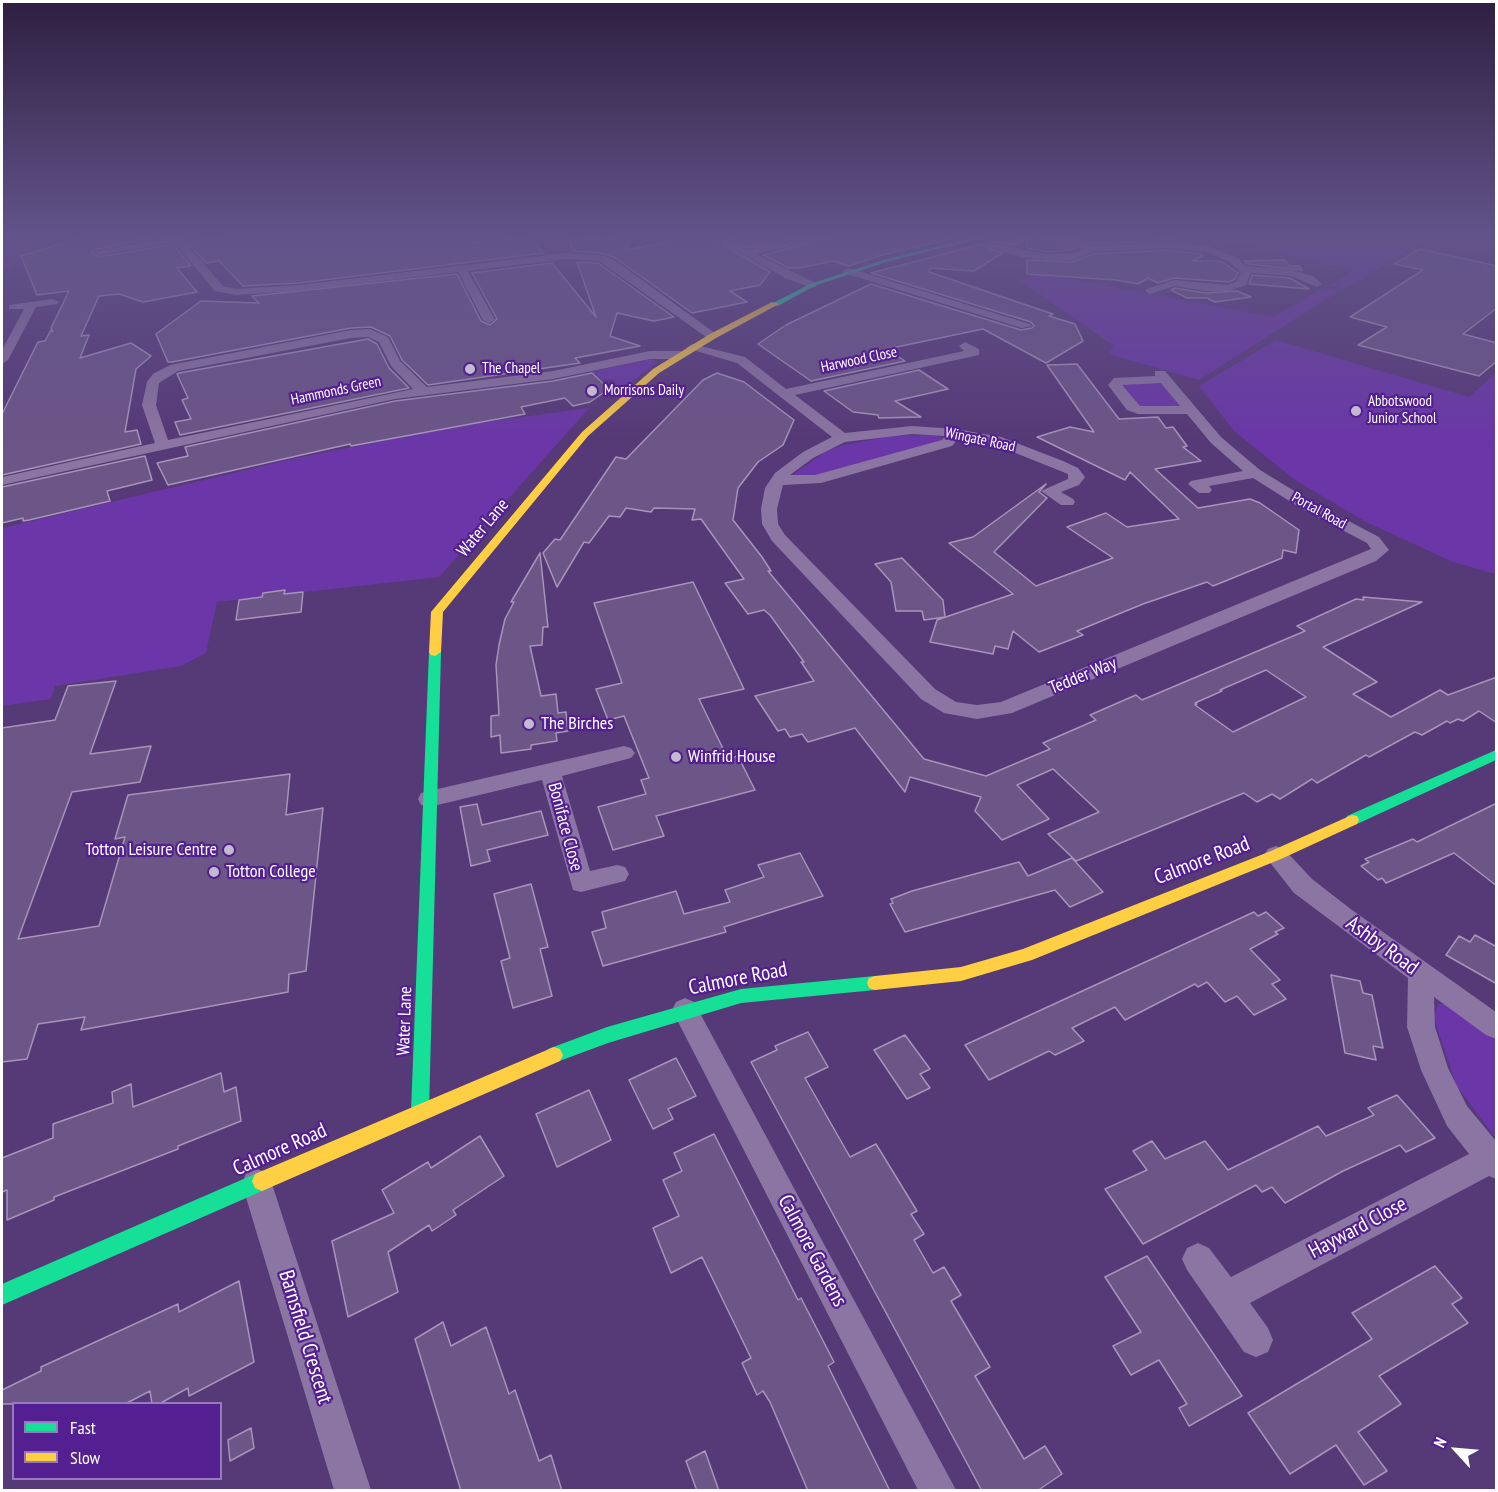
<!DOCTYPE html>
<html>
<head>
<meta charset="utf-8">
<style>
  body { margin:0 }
  #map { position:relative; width:1498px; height:1492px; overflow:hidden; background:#563977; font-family:"PT Sans Narrow",sans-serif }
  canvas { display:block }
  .frame { position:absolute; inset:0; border:3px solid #fff; pointer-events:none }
  .legend { position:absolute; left:12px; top:1402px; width:210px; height:78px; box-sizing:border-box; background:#541f91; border:2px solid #9879bd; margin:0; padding:8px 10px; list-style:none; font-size:18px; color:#fff }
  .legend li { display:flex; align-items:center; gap:12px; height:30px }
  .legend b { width:30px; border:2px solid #9879bd }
  .north { position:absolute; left:1426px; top:1420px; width:60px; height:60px; -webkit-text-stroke:4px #541f91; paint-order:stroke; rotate:296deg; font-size:16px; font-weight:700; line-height:24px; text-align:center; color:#fff }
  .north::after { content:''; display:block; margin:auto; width:21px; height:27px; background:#fff; clip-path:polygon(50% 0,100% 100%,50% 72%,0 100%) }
</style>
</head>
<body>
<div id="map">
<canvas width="1498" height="1492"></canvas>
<div class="frame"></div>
<ul class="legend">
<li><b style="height:8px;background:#16e098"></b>Fast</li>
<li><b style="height:8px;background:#ffcf43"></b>Slow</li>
</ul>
<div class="north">N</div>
</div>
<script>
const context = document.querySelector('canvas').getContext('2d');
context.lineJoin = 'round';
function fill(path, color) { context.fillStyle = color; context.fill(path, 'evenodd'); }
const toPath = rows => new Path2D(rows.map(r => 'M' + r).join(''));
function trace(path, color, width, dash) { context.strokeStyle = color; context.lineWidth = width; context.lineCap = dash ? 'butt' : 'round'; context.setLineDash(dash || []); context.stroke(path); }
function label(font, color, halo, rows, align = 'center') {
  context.font = font + ' "PT Sans Narrow",sans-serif'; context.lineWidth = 4.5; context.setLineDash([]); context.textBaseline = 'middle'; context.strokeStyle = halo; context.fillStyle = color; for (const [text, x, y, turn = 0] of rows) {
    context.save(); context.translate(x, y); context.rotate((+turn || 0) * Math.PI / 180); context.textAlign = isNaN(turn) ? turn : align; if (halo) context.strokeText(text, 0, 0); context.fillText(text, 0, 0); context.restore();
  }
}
fill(toPath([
  [2,236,58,236,2,272],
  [1203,236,1433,236,1344,289,1329,286,1355,270],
  [1039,273,1273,317,1324,288,1339,291,1199,380,1108,354,1114,346,1020,280],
  [1276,340,1469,397,1496,373,1496,574,1453,562,1366,522,1295,480,1234,431,1199,386],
  [652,359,658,362,625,387,618,386,612,379,602,380,590,372],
  [1154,381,1164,383,1179,406,1140,408,1119,383],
  [589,408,439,577,217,602,206,653,181,666,55,686,51,699,2,706,2,528,296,458,470,424],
  [932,435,941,437,944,441,814,477,797,476,795,473,825,452,840,446,890,436],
  [1446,1003,1496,1034,1496,1139,1456,1085,1434,1018,1438,1004]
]), '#6a36a8');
const building = toPath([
  [86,236,159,236,94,250,92,253,99,257,173,244,191,266,177,268,197,292,143,302,119,294,99,296,81,336,89,335,80,358,131,343,151,356,136,369,125,432,137,430,141,444,2,475,2,414,38,342,45,341,51,330,53,332,51,328,69,291,37,295,21,256,86,236],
  [228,236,473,236,474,243,528,237,544,253,299,283,243,286,219,261,206,263,187,242,228,236],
  [716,236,805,236,748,248,728,237,716,236],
  [835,236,963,236,882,255,849,266,833,261,799,268,789,268,763,255,835,236],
  [997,236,1041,236,1076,249,1048,252,1027,248,1027,238,1014,245,994,242,987,248,1002,253,974,271,930,268,929,272,1053,314,1049,316,1075,324,1083,341,1046,363,983,329,887,349,905,361,811,381,758,344,786,325,871,284,1021,330,1032,328,1034,326,1031,322,871,273,994,241,997,236],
  [1064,236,1186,236,1191,242,1167,240,1092,244,1064,236],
  [618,237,616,240,629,240,626,250,678,240,717,241,770,272,760,285,730,291,747,302,692,313,614,257,600,253,573,251,569,238,618,237],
  [1420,249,1497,266,1497,308,1463,334,1497,343,1497,361,1479,376,1358,345,1387,327,1350,317,1423,270,1394,264,1420,249],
  [1167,250,1201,254,1203,256,1192,261,1221,261,1238,273,1235,279,1229,282,1174,278,1158,283,1148,278,1138,284,1116,280,1027,274,1027,260,1072,262,1093,254,1167,250],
  [1284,260,1290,266,1300,266,1302,270,1247,264,1244,261,1284,260],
  [577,262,598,263,674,317,654,321,617,313,610,336,640,346,575,358,580,363,428,385,402,360,390,336,371,327,351,328,172,362,168,362,156,334,201,301,259,303,252,296,457,274,481,321,490,325,497,319,472,273,552,263,596,317,577,262],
  [1252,275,1290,278,1309,289,1249,284,1252,275],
  [1175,288,1205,293,1237,291,1251,297,1215,302,1207,298,1187,298,1171,290,1175,288],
  [368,339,377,344,389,368,409,388,180,435,175,422,191,419,182,400,188,398,177,374,179,373,368,339],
  [1077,364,1119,419,1158,417,1166,428,1173,427,1187,446,1183,447,1201,461,1155,469,1198,508,1250,499,1260,503,1299,530,1296,553,1283,550,1282,558,1213,586,1207,582,1143,604,1077,631,1083,635,1039,652,1013,631,1008,649,995,646,993,654,930,642,937,620,1013,594,949,543,973,537,1046,484,1039,492,1047,498,994,552,1036,586,1113,558,1067,527,1106,513,1127,527,1179,519,1130,472,1125,480,1037,437,1070,427,1094,432,1047,365,1077,364],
  [919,370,948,389,895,401,921,417,879,418,878,415,853,412,824,391,919,370],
  [592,373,609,389,590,402,573,406,565,398,521,407,525,414,351,446,350,444,168,485,157,463,188,456,185,447,395,401,553,381,592,373],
  [717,373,744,382,794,420,783,445,758,462,738,488,733,520,762,557,771,571,768,571,924,759,986,776,1050,749,1043,743,1096,720,1090,715,1136,695,1142,700,1305,631,1297,626,1356,599,1364,600,1363,597,1422,602,1323,647,1377,682,1353,694,1391,717,1440,690,1448,695,1497,677,1497,723,1479,711,1463,721,1458,719,1450,723,1447,721,1422,735,1415,732,1369,757,1366,755,1317,783,1312,779,1280,799,1272,794,1257,802,1244,793,1076,861,1048,834,1099,812,1053,769,1017,785,1049,819,1002,840,975,811,981,797,910,777,905,792,855,728,808,742,802,734,790,737,785,729,778,731,755,696,814,681,801,662,804,662,770,615,764,610,748,614,725,583,744,579,701,519,692,520,695,509,654,508,651,512,626,508,620,517,609,516,589,543,584,542,557,587,543,553,555,539,560,540,616,457,626,459,703,380,717,373],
  [1266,670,1306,697,1233,732,1195,705,1197,704,1195,703,1222,691,1220,690,1266,670],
  [145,456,152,480,107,491,110,501,29,520,23,521,23,518,2,523,2,487,145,456],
  [540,553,548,627,543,627,542,645,530,646,541,696,556,694,558,713,566,712,568,731,556,733,557,741,531,745,531,749,501,753,500,735,491,737,491,716,499,715,496,665,499,645,505,619,514,602,511,602,540,553],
  [902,558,943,600,945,617,924,620,922,611,896,611,891,582,875,564,902,558],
  [693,582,744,689,699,699,728,759,738,756,755,790,656,816,664,836,613,850,598,807,646,794,641,780,649,778,624,716,608,720,596,689,622,683,594,603,693,582],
  [285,590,284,594,303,592,301,612,236,620,239,600,262,597,263,593,285,590],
  [116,681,90,754,151,746,140,782,72,792,18,939,99,926,125,837,115,839,128,795,290,774,286,815,323,808,306,971,289,974,288,992,81,1030,85,1017,38,1024,27,1059,2,1062,2,728,55,720,68,686,116,681],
  [1497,803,1497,886,1454,853,1386,883,1382,878,1378,880,1361,866,1369,862,1365,859,1413,839,1417,842,1497,803],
  [477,804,482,825,541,811,548,835,487,850,490,861,471,866,460,807,477,804],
  [800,853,823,896,724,927,726,932,603,966,592,932,606,928,602,912,676,891,684,914,730,902,725,890,764,877,758,865,800,853],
  [1072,858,1103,892,1070,907,1055,890,905,932,890,904,893,903,891,899,912,891,1019,862,1028,876,1072,858],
  [531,884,548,947,540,949,552,996,513,1008,501,961,510,958,494,894,531,884],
  [1254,912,1258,916,1266,912,1284,928,1275,932,1278,934,1250,949,1280,980,1272,984,1286,999,1254,1015,1237,996,1225,1002,1207,982,1198,987,1195,984,1125,1020,1115,1007,1072,1028,1084,1041,1055,1055,1049,1051,989,1080,965,1045,1254,912],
  [1475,935,1497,947,1497,984,1446,955,1459,936,1470,942,1475,935],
  [1331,975,1360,981,1363,993,1372,995,1383,1048,1373,1046,1376,1060,1345,1053,1331,975],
  [808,1032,828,1067,805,1078,850,1157,876,1144,917,1211,911,1214,924,1234,914,1240,933,1273,944,1267,961,1295,951,1301,990,1367,975,1376,1024,1459,1045,1446,1062,1474,1037,1491,982,1491,751,1062,777,1050,775,1046,808,1032],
  [905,1035,930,1069,920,1074,930,1088,907,1099,874,1050,905,1035],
  [676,1058,696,1096,668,1109,673,1119,653,1129,629,1080,676,1058],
  [221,1073,224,1092,236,1087,241,1121,178,1146,178,1149,54,1197,54,1200,7,1220,7,1190,2,1192,2,1158,53,1138,53,1124,113,1103,112,1092,131,1084,133,1107,221,1073],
  [589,1090,611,1140,557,1167,536,1114,589,1090],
  [1397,1095,1435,1138,1406,1152,1400,1145,1343,1171,1285,1203,1272,1187,1262,1192,1256,1185,1143,1244,1105,1189,1147,1170,1133,1151,1152,1141,1165,1159,1205,1141,1228,1170,1318,1126,1326,1136,1374,1115,1368,1108,1397,1095],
  [714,1134,798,1300,801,1298,834,1362,828,1366,890,1491,808,1491,770,1402,763,1391,757,1395,742,1363,751,1358,702,1257,671,1273,653,1228,679,1216,663,1180,682,1171,674,1153,714,1134],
  [480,1136,504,1176,453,1210,456,1215,432,1231,429,1225,388,1252,398,1292,348,1317,332,1241,394,1213,382,1190,428,1162,431,1168,480,1136],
  [1147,1256,1242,1396,1189,1426,1179,1408,1187,1404,1159,1360,1131,1375,1113,1346,1141,1332,1105,1277,1147,1256],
  [1435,1266,1462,1298,1452,1304,1468,1323,1379,1376,1401,1404,1358,1432,1387,1471,1364,1485,1336,1445,1290,1474,1248,1413,1372,1339,1352,1313,1435,1266],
  [239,1281,254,1362,189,1396,188,1388,159,1404,152,1404,150,1391,125,1404,2,1404,2,1390,41,1371,41,1367,178,1304,179,1312,239,1281],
  [443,1322,451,1346,486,1327,509,1394,515,1390,539,1461,551,1455,562,1491,461,1491,415,1339,443,1322],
  [251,1428,254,1448,230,1461,228,1440,251,1428],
  [705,1451,719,1491,697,1491,686,1461,705,1451]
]);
fill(building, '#6c5587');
trace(building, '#a695b8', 1.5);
fill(toPath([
  [173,236,195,236,183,240,223,286,236,289,299,285,566,253,600,255,613,259,719,336,709,339,599,261,566,259,468,271,495,320,489,323,483,320,458,272,299,291,236,295,215,291,174,242,99,255,94,252,173,236],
  [815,236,833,236,756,254,816,283,816,287,812,288,785,278,719,241,727,239,748,250,815,236],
  [1043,236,1057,236,1092,246,1167,242,1208,246,1238,258,1246,266,1292,270,1313,276,1322,284,1317,287,1291,276,1251,273,1246,285,1229,291,1205,291,1175,286,1150,294,1145,291,1146,289,1174,280,1228,285,1237,281,1241,272,1230,262,1206,252,1167,248,1093,252,1072,260,1048,260,1021,257,989,247,994,244,1048,254,1071,254,1082,249,1043,236],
  [848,268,1030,324,1032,326,1022,328,844,273,843,271,848,268],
  [53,299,59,302,57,304,36,307,8,360,2,364,2,350,24,309,9,309,9,305,53,299],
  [351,330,370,329,388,337,400,361,427,387,553,371,650,351,680,351,686,355,680,359,650,359,553,379,395,399,2,485,2,477,155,443,142,405,147,382,153,374,170,365,351,330],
  [368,337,379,342,391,366,413,389,168,440,156,405,159,383,178,371,351,338,368,337],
  [965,342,979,349,979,355,795,395,845,433,912,426,956,429,1001,437,1063,461,1078,468,1085,477,1079,485,1061,492,1073,499,1075,502,1073,505,1061,505,1041,491,1068,479,1068,474,993,444,959,438,952,446,821,483,783,485,777,509,778,524,785,535,935,689,956,702,977,705,1001,702,1371,549,1367,543,1302,509,1253,478,1209,486,1212,490,1209,493,1199,493,1188,484,1191,481,1243,471,1211,443,1187,414,1138,414,1127,410,1108,385,1114,378,1155,376,1155,371,1165,371,1221,437,1260,470,1314,503,1379,537,1389,550,1376,561,1012,713,977,719,944,713,921,699,772,541,762,524,761,509,765,488,775,473,803,452,832,437,737,363,686,348,692,344,745,357,786,389,964,351,959,346,965,342],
  [1161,383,1180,406,1140,406,1122,385,1161,383],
  [912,434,945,436,942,440,815,475,790,475,813,458,845,442,912,434],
  [624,746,631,748,635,753,631,758,562,776,590,871,617,865,625,867,629,874,625,881,581,892,573,890,542,780,429,807,421,805,418,799,421,793,429,791,624,746],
  [1276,846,1284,849,1312,879,1352,910,1496,1012,1496,1039,1486,1035,1434,997,1435,1027,1448,1068,1467,1106,1496,1141,1496,1179,1489,1176,1250,1303,1268,1328,1273,1340,1268,1352,1256,1357,1244,1352,1187,1270,1182,1259,1187,1248,1198,1243,1209,1248,1231,1277,1469,1154,1447,1126,1421,1070,1407,1027,1408,978,1294,893,1264,855,1268,849,1276,846],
  [685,998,694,1002,956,1490,918,1490,672,1010,676,1002,685,998],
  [257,1169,268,1173,272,1184,371,1490,334,1490,242,1184,246,1173,257,1169]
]), '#8b75a2');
fill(toPath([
  [981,236,991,236,890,261,814,286,778,306,771,304,810,284,886,259,981,236],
  [435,648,441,652,429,1111,427,1117,420,1120,413,1117,411,1111,429,652,435,648],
  [1496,750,1496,760,1357,824,1352,825,1347,824,1345,820,1347,816,1496,750],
  [875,976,881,978,883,983,881,988,875,990,741,1003,608,1043,554,1063,548,1061,545,1055,548,1049,607,1027,741,989,875,976],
  [262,1171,269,1174,272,1181,269,1188,2,1305,2,1284,262,1171]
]), '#16e098');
fill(toPath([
  [772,302,779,304,716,338,659,373,588,436,443,612,441,652,435,656,431,655,429,652,431,612,582,432,653,369,710,334,772,302],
  [1352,815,1357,816,1359,820,1357,824,1281,859,1032,960,961,981,875,990,869,988,867,983,869,978,875,976,961,967,1023,949,1271,851,1352,815],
  [554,1047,560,1049,563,1055,560,1061,269,1188,262,1191,255,1188,252,1181,255,1174,554,1047]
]), '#ffcf43');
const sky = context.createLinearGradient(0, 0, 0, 445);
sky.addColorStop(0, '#2f1f41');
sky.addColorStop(0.53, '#62548a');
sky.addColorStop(1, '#62548a00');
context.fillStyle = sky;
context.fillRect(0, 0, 1498, 445);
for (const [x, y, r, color] of [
  [470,369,6,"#c4bacf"],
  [592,391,6,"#c4bacf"],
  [1356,411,6,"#c4bacf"],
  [529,724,6,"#c4bacf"],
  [676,757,6,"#c4bacf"],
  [229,850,6,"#c4bacf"],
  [214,872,6,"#c4bacf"]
]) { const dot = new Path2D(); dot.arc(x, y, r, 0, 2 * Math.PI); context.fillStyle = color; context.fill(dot); trace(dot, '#541f91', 2); }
label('15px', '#fff', '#541f91', [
  ["Harwood Close",859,360,-12],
  ["Hammonds Green",336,391,-12],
  ["Wingate Road",980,440,12],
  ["Portal Road",1319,511,29]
]);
label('15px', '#fff', '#541f91', [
  ["The Chapel",482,369],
  ["Morrisons Daily",604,391],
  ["Abbotswood",1368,402],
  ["Junior School",1368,419]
], 'left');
label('18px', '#fff', '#541f91', [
  ["Water Lane",483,528,-50],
  ["Tedder Way",1083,676,-22],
  ["Boniface Close",565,827,75],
  ["Water Lane",405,1021,-88]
]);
label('18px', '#fff', '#541f91', [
  ["The Birches",541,724],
  ["Winfrid House",688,757],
  ["Totton Leisure Centre",217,850,"right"],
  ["Totton College",226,872]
], 'left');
label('21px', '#fff', '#541f91', [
  ["Calmore Road",1202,861,-21],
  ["Ashby Road",1382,946,36],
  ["Calmore Road",738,979,-11],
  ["Calmore Road",280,1150,-24],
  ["Hayward Close",1358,1228,-28],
  ["Calmore Gardens",812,1251,62],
  ["Barnsfield Crescent",305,1337,73]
]);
</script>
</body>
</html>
